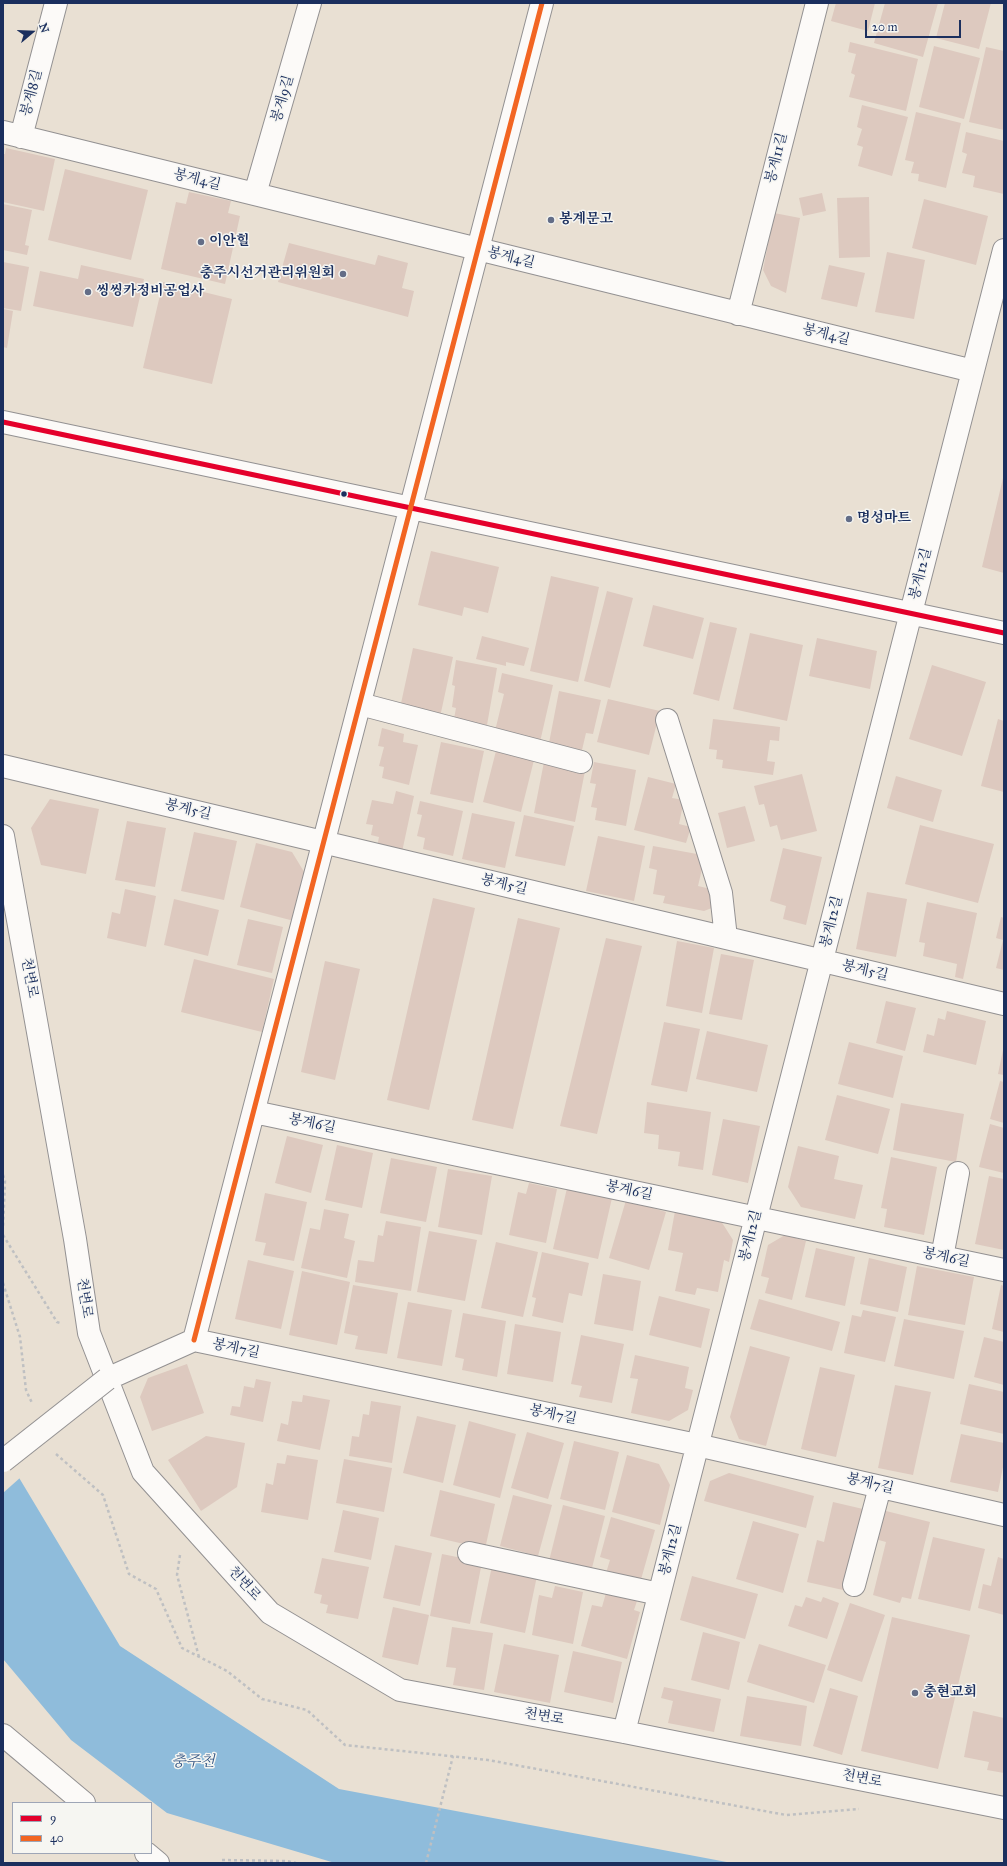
<!DOCTYPE html>
<html>
<head>
<meta charset="utf-8">
<style>
  body { margin:0 }
  #map { position:relative; width:1007px; height:1866px; overflow:hidden; background:#e9e0d3; font-family:"IM FELL Great Primer",serif }
  canvas { display:block }
  .frame { position:absolute; inset:0; border:4px solid #1b2f5e; pointer-events:none }
  .legend { position:absolute; left:12px; top:1802px; width:140px; height:52px; box-sizing:border-box; background:#f6f6f2; border:1px solid #9ea6b7; margin:0; padding:5px 7px; list-style:none; font-size:12px; color:#1b2f5e }
  .legend li { display:flex; align-items:center; gap:8px; height:20px }
  .legend b { width:20px; border:1px solid #9ea6b7 }
  .north { position:absolute; left:12px; top:12px; width:40px; height:40px; -webkit-text-stroke:3px #f6f6f2; paint-order:stroke; rotate:71deg; font-size:11px; font-weight:700; line-height:16px; text-align:center; color:#1b2f5e }
  .north::after { content:''; display:block; margin:auto; width:14px; height:18px; background:#1b2f5e; clip-path:polygon(50% 0,100% 100%,50% 72%,0 100%) }
  .scale { position:absolute; left:865px; top:20px; width:96px; height:18px; box-sizing:border-box; border:2px solid #1b2f5e; border-top:0; padding-left:5px; font-size:12px; line-height:14px; white-space:nowrap; color:#1b2f5e; -webkit-text-stroke:3px #f6f6f2; paint-order:stroke }
</style>
</head>
<body>
<div id="map">
<canvas width="1007" height="1866"></canvas>
<div class="frame"></div>
<ul class="legend">
<li><b style="height:5px;background:#e4002b"></b>9</li>
<li><b style="height:5px;background:#f26522"></b>40</li>
</ul>
<div class="north">N</div>
<div class="scale">20 m</div>
</div>
<script>
const context = document.querySelector('canvas').getContext('2d');
context.lineJoin = 'round';
function fill(path, color) { context.fillStyle = color; context.fill(path, 'evenodd'); }
const toPath = rows => new Path2D(rows.map(r => 'M' + r).join(''));
function trace(path, color, width, dash) { context.strokeStyle = color; context.lineWidth = width; context.lineCap = dash ? 'butt' : 'round'; context.setLineDash(dash || []); context.stroke(path); }
function label(font, color, halo, rows, align = 'center') {
  context.font = font + ' "IM FELL Great Primer","Noto Serif KR",serif'; context.lineWidth = 3; context.setLineDash([]); context.textBaseline = 'middle'; context.strokeStyle = halo; context.fillStyle = color; for (const [text, x, y, turn = 0] of rows) {
    context.save(); context.translate(x, y); context.rotate((+turn || 0) * Math.PI / 180); context.textAlign = isNaN(turn) ? turn : align; if (halo) context.strokeText(text, 0, 0); context.fillText(text, 0, 0); context.restore();
  }
}
fill(toPath([
  [3,1451,120,1646,339,1789,732,1863,335,1863,167,1813,71,1740,3,1659]
]), '#8fbcdb');
fill(toPath([
  [3,1449,21,1477,3,1493]
]), '#e9e0d3');
fill(toPath([
  [836,3,875,3,868,31,831,21],
  [885,3,938,3,923,57,874,43],
  [945,3,991,3,979,49,936,38],
  [850,42,918,59,906,111,849,97,855,75,851,73,856,54,848,52],
  [934,46,980,58,964,119,919,107],
  [986,47,1004,51,1004,130,969,122],
  [862,105,908,117,892,176,858,166,863,147,857,145,862,129,857,127],
  [916,112,961,123,946,188,918,181,919,174,911,173,914,162,905,160],
  [966,132,1004,141,1004,194,973,187,975,176,962,173,967,154,962,152],
  [6,148,55,159,44,211,3,202,3,154,5,154],
  [65,169,148,190,131,260,48,240],
  [189,192,231,201,228,213,240,216,225,284,161,269,176,202,186,204],
  [822,193,826,211,803,216,799,198],
  [869,197,870,257,839,258,837,198],
  [924,199,988,216,976,265,912,248],
  [3,204,32,210,25,245,29,246,27,255,3,250],
  [774,213,800,218,786,293,771,286,763,270],
  [289,243,375,265,378,255,408,263,402,288,414,291,408,317,278,282],
  [887,252,925,260,914,319,875,312],
  [3,262,29,267,21,311,3,308],
  [81,265,144,279,133,327,33,306,40,271,78,279],
  [829,265,865,273,857,307,821,299],
  [163,282,232,299,212,384,143,368],
  [3,309,13,311,7,348,3,347],
  [1003,478,1004,478,1004,573,982,567],
  [431,551,499,567,488,613,464,607,462,616,418,605],
  [551,576,599,587,578,682,530,671],
  [607,591,633,598,610,688,584,681],
  [653,605,704,618,693,659,643,646],
  [710,622,737,628,719,701,693,694],
  [750,633,803,645,787,721,733,709],
  [482,636,529,648,524,666,506,662,506,666,476,659],
  [817,638,877,651,870,689,809,676],
  [413,648,453,657,440,717,400,708],
  [456,660,497,668,487,725,454,719,456,708,452,707,455,686,452,685],
  [932,665,986,682,962,756,909,739],
  [502,673,553,685,540,742,495,731,504,694,498,692],
  [559,691,601,700,593,734,586,733,582,750,549,743],
  [608,699,660,711,649,755,597,742],
  [713,719,780,727,779,741,770,740,767,761,775,762,773,775,722,768,723,760,716,759,717,750,709,749],
  [998,719,1004,721,1004,792,981,786],
  [382,728,404,734,403,742,418,745,409,785,382,778,384,767,379,766,384,747,378,746],
  [441,742,484,751,473,803,430,794],
  [496,751,534,760,521,812,483,802],
  [544,762,585,771,575,822,534,813],
  [594,762,636,770,626,826,595,820,597,808,591,807,596,784,590,783],
  [802,774,817,831,781,840,777,825,770,827,764,804,759,805,754,786],
  [896,776,942,790,933,822,887,808],
  [648,777,676,784,672,798,684,800,679,824,691,827,686,843,634,830],
  [396,791,414,796,402,852,377,847,379,837,371,835,373,825,366,824,372,800,393,804],
  [50,799,99,809,86,874,41,865,31,828],
  [420,801,463,811,453,856,423,849,425,838,417,836,422,815,417,814],
  [745,806,755,841,727,848,718,813],
  [472,813,515,822,505,868,462,859],
  [524,815,574,826,565,866,515,856],
  [127,821,166,828,155,887,115,880],
  [920,825,994,844,978,903,905,884],
  [194,832,237,841,224,900,181,891],
  [598,836,645,846,634,901,586,891],
  [256,843,292,852,309,880,298,922,240,907],
  [653,846,697,854,702,869,698,886,711,889,717,906,704,911,663,903,665,896,653,894,657,870,649,868],
  [783,848,822,857,806,925,783,919,786,906,770,901],
  [125,889,156,896,146,947,107,938,112,912,120,914],
  [867,892,907,899,896,957,856,949],
  [433,898,475,908,429,1110,387,1100],
  [174,899,219,910,208,956,164,945],
  [927,902,977,913,963,979,955,977,957,964,923,956,925,943,919,942],
  [1001,917,1004,918,1004,970,996,968,1003,940,996,938],
  [518,918,560,928,513,1129,472,1120],
  [248,919,283,927,272,973,237,965],
  [606,938,642,946,597,1134,560,1126],
  [677,941,714,948,702,1013,666,1006],
  [721,954,754,960,742,1020,709,1014],
  [194,959,274,979,262,1032,181,1012],
  [325,961,360,969,335,1080,301,1072],
  [886,1001,916,1008,905,1051,876,1043],
  [947,1011,986,1021,976,1065,923,1052,927,1034,934,1036,938,1018,945,1020],
  [664,1022,700,1029,687,1092,651,1085],
  [707,1031,768,1045,757,1092,696,1079],
  [849,1042,903,1056,893,1098,838,1084],
  [1003,1050,1004,1050,1004,1075,998,1074],
  [1000,1081,1004,1082,1004,1123,990,1119],
  [837,1095,890,1109,878,1154,825,1140],
  [647,1102,711,1112,703,1170,678,1166,680,1152,658,1149,659,1135,644,1133],
  [901,1103,964,1114,956,1162,893,1150],
  [723,1119,760,1126,748,1183,712,1175],
  [990,1124,1004,1128,1004,1173,979,1167],
  [287,1136,323,1145,311,1193,275,1183],
  [337,1145,373,1153,362,1208,325,1200],
  [798,1146,839,1156,834,1179,863,1185,855,1219,801,1207,788,1187],
  [891,1157,937,1167,924,1235,884,1227,887,1209,881,1208],
  [391,1158,437,1167,426,1222,380,1213],
  [448,1169,492,1176,482,1235,438,1227],
  [989,1176,1004,1179,1004,1250,975,1244],
  [529,1183,557,1189,546,1243,509,1235,518,1192,526,1194],
  [567,1188,612,1198,598,1259,553,1249],
  [265,1193,307,1202,294,1261,263,1255,266,1243,255,1241],
  [626,1200,666,1212,649,1270,609,1258],
  [324,1209,349,1214,344,1238,355,1241,347,1278,301,1268,310,1228,320,1230],
  [675,1211,721,1221,733,1240,729,1262,724,1260,718,1292,697,1288,695,1295,675,1291,683,1253,668,1250],
  [386,1221,421,1227,411,1291,355,1282,358,1260,374,1262,378,1235,383,1236],
  [429,1231,477,1240,465,1301,417,1292],
  [785,1235,806,1241,792,1300,765,1293,769,1278,761,1276,768,1245],
  [496,1242,538,1252,523,1317,481,1308],
  [816,1248,855,1257,845,1306,805,1297],
  [542,1252,589,1263,582,1296,569,1293,563,1323,532,1316,536,1298,532,1297],
  [869,1258,907,1267,898,1312,860,1304],
  [248,1260,294,1271,281,1329,235,1319],
  [917,1266,974,1277,965,1325,908,1315],
  [302,1271,350,1282,337,1345,289,1335],
  [603,1274,641,1281,633,1331,594,1324],
  [353,1285,398,1293,387,1354,355,1349,358,1336,344,1333],
  [1001,1285,1004,1286,1004,1332,992,1329],
  [659,1296,710,1309,701,1348,649,1335],
  [759,1299,840,1322,832,1351,750,1329],
  [408,1302,452,1310,442,1366,397,1358],
  [863,1310,896,1317,885,1362,844,1353,852,1315,861,1317],
  [463,1313,506,1321,497,1377,462,1370,464,1359,455,1357],
  [904,1319,964,1331,954,1379,894,1366],
  [515,1324,561,1332,553,1382,507,1374],
  [581,1335,624,1344,612,1403,579,1397,582,1386,571,1384],
  [984,1337,1004,1342,1004,1385,974,1377],
  [750,1346,790,1357,766,1446,739,1439,730,1417],
  [635,1355,689,1367,685,1388,693,1390,688,1410,669,1421,631,1413,638,1379,630,1378],
  [187,1364,204,1413,152,1431,140,1397,148,1378],
  [820,1367,855,1375,836,1457,801,1449],
  [256,1379,271,1382,263,1422,230,1415,232,1406,240,1407,244,1386,254,1388],
  [969,1384,1004,1392,1004,1434,960,1424],
  [895,1385,931,1392,913,1475,878,1468],
  [303,1395,330,1400,320,1450,277,1441,281,1423,288,1425,292,1401,302,1402],
  [371,1401,401,1406,392,1463,349,1456,352,1436,359,1437,363,1414,369,1415],
  [417,1416,456,1425,443,1483,403,1473],
  [469,1421,516,1434,500,1498,453,1485],
  [527,1432,564,1443,548,1499,511,1488],
  [961,1434,1004,1443,1004,1462,998,1492,950,1482],
  [206,1436,245,1443,237,1487,201,1511,168,1460],
  [574,1441,619,1452,605,1510,560,1499],
  [287,1455,318,1460,308,1520,261,1512,266,1483,273,1485,277,1463,285,1464],
  [627,1455,659,1464,670,1485,660,1525,612,1512],
  [344,1459,392,1468,384,1512,336,1503],
  [729,1473,814,1496,806,1528,704,1501,710,1481],
  [440,1490,495,1504,485,1549,430,1536],
  [513,1495,552,1505,538,1556,500,1546],
  [833,1502,863,1509,843,1590,807,1582,817,1540,824,1542],
  [563,1505,605,1516,591,1572,549,1561],
  [343,1510,379,1518,371,1560,334,1552],
  [882,1510,930,1522,911,1599,902,1597,900,1603,873,1595,886,1542,875,1539],
  [611,1517,655,1530,640,1583,606,1573,610,1560,600,1557],
  [753,1521,799,1534,783,1593,736,1579],
  [933,1537,985,1549,970,1611,918,1599],
  [395,1545,432,1553,420,1606,383,1598],
  [442,1554,482,1562,470,1624,430,1616],
  [998,1557,1004,1559,1004,1615,978,1608,983,1584,991,1586],
  [322,1558,369,1567,358,1619,326,1613,328,1605,320,1603,322,1595,314,1593],
  [492,1566,537,1576,525,1633,480,1623],
  [692,1576,758,1594,745,1639,680,1620],
  [555,1586,583,1592,573,1644,532,1635,539,1595,552,1598],
  [608,1586,639,1595,634,1610,640,1612,627,1659,581,1646,592,1605,602,1607],
  [806,1597,821,1602,823,1597,839,1603,827,1639,788,1626,795,1605,802,1607],
  [850,1603,885,1615,862,1682,827,1670],
  [393,1607,429,1615,418,1665,382,1657],
  [892,1617,970,1635,938,1769,861,1751],
  [452,1627,493,1633,484,1690,453,1685,456,1668,446,1667],
  [703,1632,740,1642,729,1690,691,1680],
  [504,1644,559,1655,550,1703,494,1692],
  [759,1644,826,1665,814,1703,747,1682],
  [573,1651,622,1662,613,1703,564,1692],
  [664,1687,721,1699,714,1732,668,1723,673,1701,661,1698],
  [830,1688,858,1696,842,1755,813,1746],
  [747,1696,807,1706,801,1746,740,1736],
  [973,1711,1004,1718,1004,1773,987,1770,989,1762,964,1757]
]), '#ddc9bf');
const minor = toPath([
  [3,132,973,371],
  [21,137,56,3],
  [255,194,310,3],
  [738,314,817,3],
  [3,422,1004,633],
  [360,704,581,762],
  [667,720,721,893,726,938],
  [3,766,1004,1004],
  [3,836,75,1239,89,1333,143,1472,270,1613,400,1690,624,1732,1004,1808],
  [254,1112,1004,1270],
  [942,1257,958,1173],
  [194,1340,542,3],
  [107,1379,194,1340,697,1445,1004,1515],
  [469,1553,659,1594],
  [854,1585,880,1487],
  [624,1732,1004,250],
  [3,1735,84,1803],
  [146,1853,158,1863]
]);
trace(minor, '#939192', 24);
trace(toPath([
  [3,1175,5,1181,3,1228],
  [3,1235,57,1322,60,1323],
  [3,1283,20,1337,26,1390,32,1403],
  [56,1454,103,1495,129,1574,156,1589,182,1648,227,1671,262,1699,307,1710,345,1745,488,1760,786,1815,859,1809],
  [180,1555,177,1575,199,1657],
  [222,1860,287,1861,296,1863],
  [426,1863,453,1756]
]), '#bfc0c2', 2.5, [3, 3]);
trace(minor, '#fcfaf8', 22);
const minorBridge = toPath([
  [3,1461,107,1379]
]);
trace(minorBridge, '#939192', 24, []);
trace(minorBridge, '#fcfaf8', 22);
trace(toPath([
  [3,422,1004,633]
]), '#e4002b', 5);
trace(toPath([
  [194,1340,542,3]
]), '#f26522', 5);
for (const [x, y, r, color] of [
  [551,220,4,"#636d87"],
  [201,242,4,"#636d87"],
  [343,274,4,"#636d87"],
  [88,292,4,"#636d87"],
  [344,494,3.5,"#1b2f5e"],
  [849,519,4,"#636d87"],
  [915,1693,4,"#636d87"]
]) { const dot = new Path2D(); dot.arc(x, y, r, 0, 2 * Math.PI); context.fillStyle = color; context.fill(dot); trace(dot, '#f6f6f2', 1.5); }
label('14px', '#1b2f5e', '#f6f6f2', [
  ["봉계8길",32,93,-75],
  ["봉계9길",283,99,-74],
  ["봉계11길",777,158,-76],
  ["봉계4길",197,180,14],
  ["봉계4길",511,258,14],
  ["봉계4길",826,335,14],
  ["봉계12길",921,574,-76],
  ["봉계5길",188,810,13],
  ["봉계5길",504,885,13],
  ["봉계12길",832,922,-76],
  ["봉계5길",865,971,13],
  ["천변로",29,978,80],
  ["봉계6길",312,1124,12],
  ["봉계6길",629,1191,12],
  ["봉계12길",751,1236,-76],
  ["봉계6길",946,1258,12],
  ["천변로",84,1298,82],
  ["봉계7길",236,1349,12],
  ["봉계7길",553,1415,12],
  ["봉계7길",870,1484,13],
  ["봉계12길",671,1550,-76],
  ["천변로",244,1584,48],
  ["천변로",544,1717,10],
  ["천변로",862,1779,11]
]);
label('bold 14px', '#1b2f5e', '#f6f6f2', [
  ["봉계문고",559,220],
  ["이안힐",209,242],
  ["충주시선거관리위원회",335,274,"right"],
  ["씽씽카정비공업사",96,292],
  ["명성마트",857,519],
  ["충현교회",923,1693]
], 'left');
label('italic 15px', '#325584', '#f6f6f2', [
  ["충주천",193,1762]
]);
</script>
</body>
</html>
